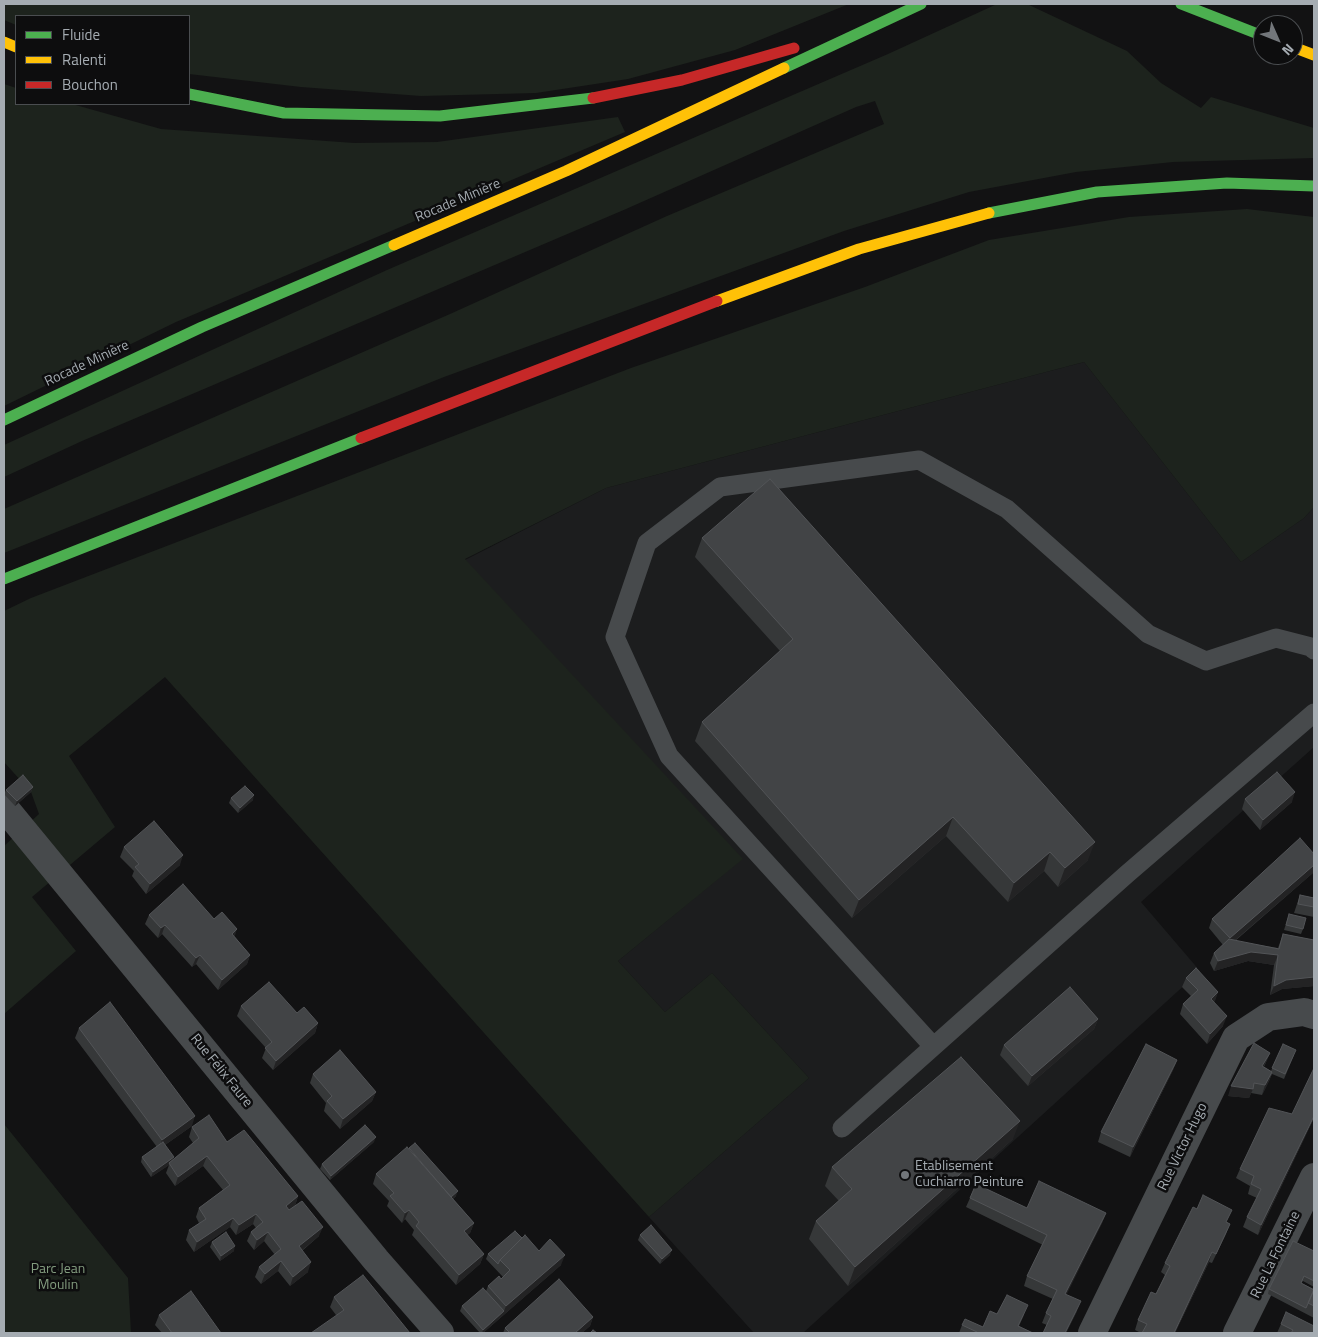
<!DOCTYPE html>
<html>
<head>
<meta charset="utf-8">
<style>
  body { margin:0 }
  #map { position:relative; width:1318px; height:1337px; overflow:hidden; background:#121213; font-family:"Titillium Web",sans-serif }
  canvas { display:block }
  .frame { position:absolute; inset:0; border:5px solid #a5acb2; pointer-events:none }
  .legend { position:absolute; left:15px; top:15px; width:175px; height:90px; box-sizing:border-box; background:#0d0d0e; border:1px solid #4a4d50; margin:0; padding:6px 9px; list-style:none; font-size:15px; color:#a5acb2 }
  .legend li { display:flex; align-items:center; gap:10px; height:25px }
  .legend b { width:25px; border:1px solid #4a4d50 }
  .north { position:absolute; left:1253px; top:15px; width:50px; height:50px; box-sizing:border-box; background:#0d0d0e; border:1px solid #4a4d50; border-radius:50%; rotate:134deg; font-size:14px; font-weight:700; line-height:20px; text-align:center; color:#a5acb2 }
  .north::after { content:''; display:block; margin:auto; width:18px; height:22px; background:#72767a; clip-path:polygon(50% 0,100% 100%,50% 72%,0 100%) }
</style>
</head>
<body>
<div id="map">
<canvas width="1318" height="1337"></canvas>
<div class="frame"></div>
<ul class="legend">
<li><b style="height:6px;background:#4caf50"></b>Fluide</li>
<li><b style="height:6px;background:#ffc107"></b>Ralenti</li>
<li><b style="height:6px;background:#c62828"></b>Bouchon</li>
</ul>
<div class="north">N</div>
</div>
<script>
const context = document.querySelector('canvas').getContext('2d');
context.lineJoin = 'round';
function fill(path, color) { context.fillStyle = color; context.fill(path, 'evenodd'); }
const toPath = rows => new Path2D(rows.map(r => 'M' + r).join(''));
function trace(path, color, width, dash) { context.strokeStyle = color; context.lineWidth = width; context.lineCap = dash ? 'butt' : 'round'; context.setLineDash(dash || []); context.stroke(path); }
function label(font, color, halo, rows, align = 'center') {
  context.font = font + ' "Titillium Web",sans-serif'; context.lineWidth = 5; context.setLineDash([]); context.textBaseline = 'middle'; context.strokeStyle = halo; context.fillStyle = color; for (const [text, x, y, turn = 0] of rows) {
    context.save(); context.translate(x, y); context.rotate((+turn || 0) * Math.PI / 180); context.textAlign = isNaN(turn) ? turn : align; if (halo) context.strokeText(text, 0, 0); context.fillText(text, 0, 0); context.restore();
  }
}
fill(toPath([
  [1084,362,1241,562,1304,518,1314,507,1314,747,1141,902,1200,971,803,1333,754,1333,649,1217,809,1078,712,973,665,1012,618,961,742,859,465,560,606,488]
]), '#1c1d1e');
fill(toPath([
  [4,4,849,4,735,50,628,79,536,93,421,96,301,87,189,74,189,16,16,16,16,25,4,20],
  [997,4,1027,4,1127,51,1161,83,1201,108,1211,97,1314,128,1314,158,1173,162,1076,172,969,192,844,231,444,377,4,553,4,509,450,314,667,216,884,124,875,101,856,107,626,209,82,441,4,477,4,445,387,270,888,54],
  [4,84,16,88,16,104,72,104,161,129,354,143,437,142,618,117,625,132,176,322,4,406],
  [1247,209,1314,217,1314,507,1304,518,1241,562,1084,362,606,488,465,559,743,859,618,961,665,1012,712,973,809,1078,649,1217,165,677,69,756,115,827,32,897,76,951,4,1014,4,846,39,814,31,792,4,762,4,611,31,598,631,368,865,287,989,240,1129,217],
  [4,1124,128,1278,131,1333,4,1333]
]), '#1d231d');
trace(toPath([
  [933,1046,669,756,615,637,647,543,720,487,919,460,1007,509,1148,634,1206,661,1276,638,1311,647,1314,650],
  [842,1128,1127,874,1314,713]
]), '#474a4c', 19);
trace(toPath([
  [4,807,376,1260,440,1333],
  [1092,1333,1236,1038,1268,1017,1304,1012,1314,1015],
  [1237,1333,1314,1177]
]), '#474a4c', 28);
trace(toPath([
  [1181,4,1263,36],
  [784,68,921,4],
  [189,94,284,113,440,116,593,98],
  [989,213,1097,192,1227,183,1314,186],
  [4,420,202,327,394,245],
  [4,579,361,438]
]), '#4caf50', 11);
trace(toPath([
  [4,42,16,47],
  [1293,47,1314,55],
  [394,245,566,171,784,68],
  [717,301,859,249,989,213]
]), '#ffc107', 11);
trace(toPath([
  [593,98,682,80,794,48],
  [361,438,717,301]
]), '#c62828', 11);
fill(toPath([
  [702,538,1088,860,1058,887,1044,871,1008,902,946,836,852,918,695,741,702,722,780,651,695,557],
  [33,787,31,792,15,806,4,794,6,790],
  [231,798,253,800,238,813,229,803],
  [1245,799,1292,802,1260,830,1242,809],
  [124,847,180,865,146,894,132,876,134,871,120,857],
  [1314,854,1314,872,1235,941,1278,948,1283,934,1314,940,1314,938,1314,986,1282,989,1270,995,1274,965,1248,961,1214,971,1210,963,1214,953,1223,945,1209,928,1212,919],
  [1300,895,1314,898,1314,917,1294,913],
  [1289,914,1303,929,1301,934,1284,930],
  [149,915,214,919,235,937,250,955,247,964,218,990,196,964,192,967,162,934,158,938,145,924],
  [1186,978,1218,992,1214,1002,1223,1026,1207,1044,1180,1014,1183,1004,1191,996,1182,987],
  [241,1006,297,1013,318,1023,315,1033,273,1070,262,1058,266,1048,237,1016],
  [1098,1019,1094,1029,1028,1086,1000,1055,1004,1045],
  [79,1028,192,1126,165,1145,173,1160,193,1143,189,1137,192,1127,227,1142,298,1196,295,1206,319,1236,302,1251,308,1272,290,1286,278,1271,261,1284,255,1277,259,1267,275,1255,264,1241,254,1250,247,1241,251,1232,256,1228,253,1224,236,1235,230,1227,194,1252,186,1240,189,1230,199,1223,196,1217,199,1208,223,1190,203,1166,175,1186,166,1173,169,1165,151,1177,141,1162,142,1157,157,1147,75,1038],
  [1283,1044,1294,1055,1284,1079,1272,1074,1269,1081,1262,1095,1251,1093,1249,1098,1228,1096,1270,1053,1264,1067,1271,1071],
  [1177,1060,1173,1070,1130,1157,1098,1142,1101,1132],
  [313,1074,376,1092,372,1101,340,1129,324,1111,326,1103,310,1083],
  [1292,1114,1314,1118,1258,1235,1243,1227,1247,1217,1257,1198,1248,1194,1250,1186,1236,1178,1240,1169],
  [1013,1139,848,1286,809,1239,816,1221,839,1201,825,1186,832,1167],
  [374,1142,330,1180,320,1169,322,1164],
  [376,1174,456,1196,453,1199,474,1223,470,1233,467,1235,484,1254,480,1264,456,1285,412,1235,414,1230,405,1219,402,1223,387,1206,389,1201,373,1184],
  [970,1198,1027,1208,1106,1213,1102,1223,1066,1294,1077,1311,1066,1333,1043,1333,1047,1325,1042,1323,1046,1313,1053,1299,1024,1286,1027,1276,1043,1245,966,1207],
  [1227,1222,1230,1224,1226,1234,1212,1263,1209,1262,1175,1333,1141,1333,1135,1330,1138,1320,1156,1294,1165,1275,1161,1272,1165,1263],
  [640,1235,670,1255,660,1264,638,1240],
  [522,1238,539,1251,561,1265,483,1333,480,1333,460,1311,462,1306,486,1291,488,1286,501,1279,503,1277,486,1259,488,1254],
  [212,1242,234,1251,220,1261,210,1247],
  [1314,1251,1314,1287,1303,1281,1301,1283,1314,1289,1314,1318,1268,1294,1269,1289],
  [334,1297,410,1333,336,1315,330,1307],
  [997,1314,1024,1315,1019,1326,1033,1333,959,1333,962,1325,983,1327],
  [159,1315,221,1333,162,1333,155,1325],
  [593,1317,590,1326,582,1333,503,1333,505,1328],
  [1281,1324,1314,1333,1277,1333]
]), '#363839');
fill(toPath([
  [33,787,31,792,15,806,17,801],
  [1295,792,1292,802,1260,830,1263,820],
  [254,795,253,800,238,813,240,808],
  [953,817,946,836,852,918,859,900],
  [1095,842,1088,860,1058,887,1065,868],
  [1050,852,1044,871,1008,902,1014,883],
  [183,855,180,865,146,894,150,884],
  [1314,865,1314,872,1226,948,1230,938],
  [165,925,162,934,158,938,161,928],
  [237,929,234,939,232,934],
  [1251,952,1278,955,1274,965,1248,961,1214,971,1218,961],
  [200,955,196,964,192,967,196,958],
  [250,955,247,964,218,990,222,980],
  [1314,977,1314,986,1282,989,1270,995,1274,986,1286,980],
  [1218,992,1215,1001,1207,1008,1211,999],
  [1227,1016,1223,1026,1207,1044,1210,1034],
  [1098,1019,1094,1029,1028,1086,1032,1076],
  [318,1023,315,1033,273,1070,276,1061],
  [1270,1053,1266,1062,1259,1076,1262,1066],
  [1177,1060,1173,1070,1130,1157,1133,1147],
  [1272,1072,1269,1081,1262,1095,1265,1085],
  [1231,1086,1253,1089,1249,1098,1228,1096],
  [376,1092,372,1101,340,1129,343,1119],
  [195,1116,192,1126,159,1149,162,1140],
  [1314,1116,1314,1118,1258,1235,1261,1225],
  [1020,1121,1013,1139,848,1286,855,1267],
  [376,1137,374,1142,330,1180,331,1176],
  [207,1156,203,1166,175,1186,178,1177],
  [174,1157,172,1162,169,1163,169,1165,151,1177,153,1172],
  [458,1191,456,1196,446,1205,448,1200],
  [298,1196,295,1206,282,1216,286,1206],
  [409,1210,405,1219,402,1223,405,1213],
  [1106,1213,1102,1223,1062,1304,1065,1294],
  [256,1214,253,1224,236,1235,239,1225],
  [233,1218,230,1227,194,1252,197,1242],
  [474,1223,470,1233,460,1241,464,1231],
  [323,1227,319,1236,295,1256,299,1246],
  [268,1232,264,1241,254,1250,257,1240],
  [235,1246,234,1251,220,1261,221,1256],
  [672,1250,670,1255,660,1264,662,1259],
  [1212,1252,1209,1262,1175,1333,1174,1333],
  [484,1254,480,1264,456,1285,459,1275],
  [565,1255,561,1265,483,1333,482,1333,483,1330,504,1311,506,1306],
  [281,1261,278,1271,261,1284,265,1274],
  [311,1262,308,1272,290,1286,293,1277],
  [1081,1301,1077,1311,1066,1333,1065,1333],
  [1028,1305,1024,1315,1015,1333,1018,1326],
  [593,1317,590,1326,582,1333,575,1333]
]), '#232324');
const building = toPath([
  [770,479,1095,842,1065,868,1050,852,1014,883,953,817,859,900,702,722,793,639,702,538,770,479],
  [1277,772,1295,792,1263,820,1245,799,1277,772],
  [23,775,33,787,17,801,6,790,23,775],
  [245,786,254,795,240,808,231,798,245,786],
  [154,821,183,855,150,884,135,867,139,864,124,847,154,821],
  [1300,838,1314,854,1314,865,1230,938,1212,919,1300,838],
  [183,884,214,919,222,912,237,929,232,934,250,955,222,980,200,955,196,958,165,925,161,928,149,915,183,884],
  [1300,895,1314,898,1314,907,1298,904,1300,895],
  [1289,914,1306,918,1303,929,1286,925,1289,914],
  [1283,934,1314,940,1314,977,1286,980,1274,986,1278,955,1251,952,1218,961,1214,953,1229,939,1279,949,1283,934],
  [1196,968,1218,992,1211,999,1227,1016,1210,1034,1183,1004,1198,990,1186,978,1196,968],
  [269,982,297,1013,304,1007,318,1023,276,1061,265,1048,272,1042,241,1006,269,982],
  [1070,987,1098,1019,1032,1076,1004,1045,1070,987],
  [110,1002,195,1116,162,1140,79,1028,110,1002],
  [1254,1043,1270,1053,1262,1066,1272,1072,1265,1085,1254,1083,1253,1089,1231,1086,1254,1043],
  [1146,1044,1177,1060,1133,1147,1101,1132,1146,1044],
  [1283,1044,1296,1050,1285,1074,1272,1068,1283,1044],
  [340,1050,376,1092,343,1119,327,1101,332,1096,313,1074,340,1050],
  [961,1057,1020,1121,855,1267,816,1221,852,1189,832,1167,961,1057],
  [1314,1068,1314,1116,1261,1225,1247,1217,1261,1189,1251,1184,1254,1176,1240,1169,1269,1108,1292,1114,1314,1068],
  [209,1115,227,1142,244,1130,298,1196,286,1206,289,1210,302,1201,323,1227,299,1246,311,1262,293,1277,281,1261,265,1274,259,1267,281,1249,268,1232,257,1240,251,1232,263,1222,256,1214,239,1225,233,1218,197,1242,189,1230,206,1219,199,1208,230,1185,207,1156,178,1177,169,1163,199,1138,192,1127,209,1115],
  [365,1125,376,1137,331,1176,322,1164,365,1125],
  [163,1142,174,1157,153,1172,142,1157,163,1142],
  [415,1143,458,1191,451,1197,409,1148,415,1143],
  [407,1147,474,1223,464,1231,484,1254,459,1275,416,1226,419,1222,409,1210,405,1213,390,1196,394,1193,376,1174,407,1147],
  [1039,1181,1106,1213,1065,1294,1081,1301,1065,1333,1043,1333,1051,1316,1046,1313,1057,1290,1027,1276,1047,1235,970,1198,976,1184,1027,1208,1039,1181],
  [1203,1195,1232,1210,1226,1222,1230,1224,1216,1254,1212,1252,1174,1333,1142,1333,1147,1324,1138,1320,1151,1292,1156,1294,1170,1266,1165,1263,1193,1207,1197,1209,1203,1195],
  [651,1225,672,1250,662,1259,640,1235,651,1225],
  [515,1231,522,1238,500,1260,498,1264,488,1254,515,1231],
  [226,1232,235,1246,221,1256,212,1242,226,1232],
  [525,1235,539,1251,550,1239,565,1255,506,1306,488,1286,499,1276,501,1279,510,1270,500,1260,525,1235],
  [1293,1241,1314,1251,1314,1281,1304,1276,1301,1283,1314,1290,1306,1308,1269,1289,1293,1241],
  [363,1275,410,1333,311,1333,344,1310,334,1297,363,1275],
  [559,1279,593,1317,575,1333,510,1333,505,1328,559,1279],
  [483,1288,504,1311,483,1330,462,1306,483,1288],
  [1314,1289,1314,1306,1308,1303,1314,1289],
  [191,1291,221,1333,172,1333,159,1315,191,1291],
  [1007,1295,1028,1305,1018,1326,1033,1333,977,1333,977,1332,962,1325,965,1319,983,1327,990,1311,997,1314,1007,1295],
  [1286,1312,1314,1326,1314,1333,1291,1333,1293,1330,1281,1324,1286,1312],
  [593,1330,597,1333,590,1333,593,1330]
]);
fill(building, '#424446');
trace(building, '#525457', 1);
for (const [x, y, r, color] of [
  [905,1175,5,"#72767a"]
]) { const dot = new Path2D(); dot.arc(x, y, r, 0, 2 * Math.PI); context.fillStyle = color; context.fill(dot); trace(dot, '#0d0d0e', 2); }
label('14px', '#a5acb2', '#0d0d0e', [
  ["Rocade Minière",458,201,-23],
  ["Rocade Minière",87,364,-25],
  ["Rue Félix Faure",221,1071,51],
  ["Rue Victor Hugo",1183,1147,-64],
  ["Rue La Fontaine",1276,1255,-64]
]);
label('14px', '#a5acb2', '#0d0d0e', [
  ["Etablisement",915,1167],
  ["Cuchiarro Peinture",915,1183]
], 'left');
label('14px', '#829b7e', '#0d0d0e', [
  ["Parc Jean",58,1270],
  ["Moulin",58,1286]
]);
</script>
</body>
</html>
